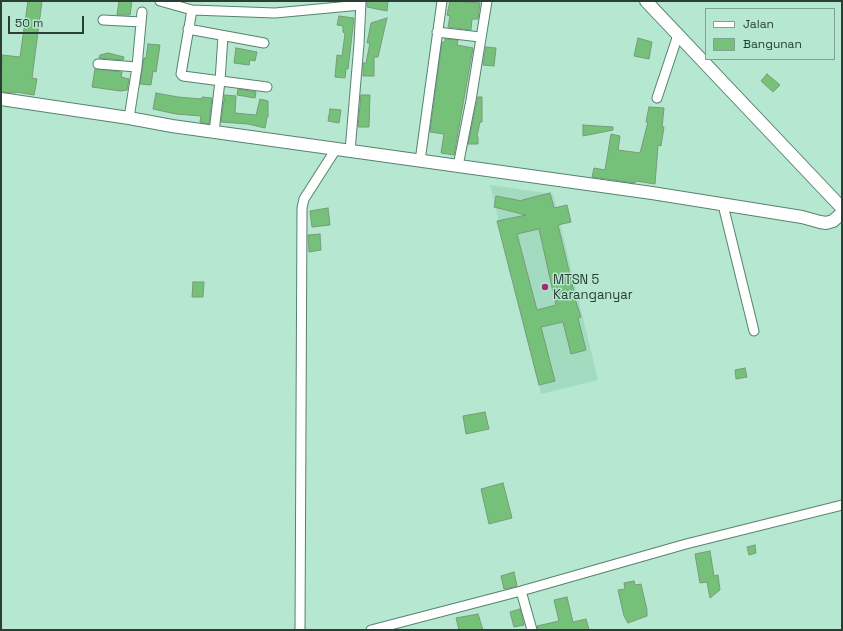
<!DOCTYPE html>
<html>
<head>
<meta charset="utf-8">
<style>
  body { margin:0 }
  #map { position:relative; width:843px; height:631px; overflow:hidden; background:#b6e7d0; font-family:"Space Grotesk",sans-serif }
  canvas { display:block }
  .frame { position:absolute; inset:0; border:2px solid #2b3e36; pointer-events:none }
  .legend { position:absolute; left:705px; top:8px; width:130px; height:52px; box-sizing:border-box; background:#b6e7d0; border:1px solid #7ea392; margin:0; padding:5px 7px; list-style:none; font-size:12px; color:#2b3e36 }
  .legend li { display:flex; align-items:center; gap:8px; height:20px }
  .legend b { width:20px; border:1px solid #7ea392 }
  .scale { position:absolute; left:8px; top:16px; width:76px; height:18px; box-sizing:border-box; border:2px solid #2b3e36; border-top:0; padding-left:5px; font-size:12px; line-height:14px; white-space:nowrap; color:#2b3e36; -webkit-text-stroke:3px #b6e7d0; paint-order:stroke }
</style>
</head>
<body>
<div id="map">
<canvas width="843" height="631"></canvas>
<div class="frame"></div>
<ul class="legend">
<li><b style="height:5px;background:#fff"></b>Jalan</li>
<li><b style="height:11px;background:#76c179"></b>Bangunan</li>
</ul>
<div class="scale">50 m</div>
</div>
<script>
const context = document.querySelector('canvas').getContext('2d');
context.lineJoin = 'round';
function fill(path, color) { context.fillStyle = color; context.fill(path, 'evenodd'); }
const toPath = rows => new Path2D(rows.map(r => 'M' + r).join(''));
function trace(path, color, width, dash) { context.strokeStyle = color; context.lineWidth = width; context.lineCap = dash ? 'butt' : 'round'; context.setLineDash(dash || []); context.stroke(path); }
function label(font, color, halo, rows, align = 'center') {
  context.font = font + ' "Space Grotesk",sans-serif'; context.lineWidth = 3; context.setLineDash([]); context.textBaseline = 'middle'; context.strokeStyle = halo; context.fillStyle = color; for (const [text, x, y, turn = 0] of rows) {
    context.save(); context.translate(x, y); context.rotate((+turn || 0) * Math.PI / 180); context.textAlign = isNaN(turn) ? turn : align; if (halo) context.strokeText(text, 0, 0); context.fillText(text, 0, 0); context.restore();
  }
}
fill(toPath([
  [490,185,553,194,598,380,541,394]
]), '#a3dbc1');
const building = toPath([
  [28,1,42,1,32,78,37,79,34,95,15,92,15,93,1,92,2,55,20,57,28,1],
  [119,1,132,1,130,15,117,15,119,1],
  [367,1,388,1,387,11,367,7,367,1],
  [450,1,480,3,478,19,472,19,471,30,448,27,450,16,447,15,450,1],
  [339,16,354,18,348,69,346,69,345,78,335,77,337,55,342,56,345,34,343,32,343,26,337,25,339,16],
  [387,18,378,57,374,57,374,76,363,76,363,63,366,63,370,43,367,43,371,23,387,18],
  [638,38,652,42,649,59,634,56,638,38],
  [445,39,458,40,457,45,473,48,454,155,441,153,444,134,430,132,442,42,445,42,445,39],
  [148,44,160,45,156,72,153,71,151,85,140,84,144,58,146,58,148,44],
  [486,47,496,48,494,66,483,65,486,47],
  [236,48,257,52,255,61,250,60,249,65,234,63,236,48],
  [108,53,124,57,123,60,99,58,100,55,108,53],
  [95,69,122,72,121,77,129,79,127,90,120,91,92,87,95,69],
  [767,74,780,85,773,92,761,81,767,74],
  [238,89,256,92,255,98,237,95,238,89],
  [156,93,178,97,202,99,202,97,212,98,209,124,200,122,201,116,176,114,153,109,156,93],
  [224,95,236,96,235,113,256,115,260,99,268,101,268,117,267,117,265,128,248,124,221,122,224,100,226,100,224,99,224,95],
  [361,95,370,95,369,127,358,127,361,95],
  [478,97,482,97,482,122,480,122,477,136,478,137,478,144,468,144,478,97],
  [649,107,664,108,662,127,664,127,661,146,658,145,655,184,636,181,635,183,592,177,594,168,605,170,611,134,620,136,618,150,640,153,648,122,646,122,649,107],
  [330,109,341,110,339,123,328,121,330,109],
  [583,125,613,127,613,130,583,136,583,125],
  [550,193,554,208,567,205,571,222,558,225,575,296,574,296,581,317,578,318,586,350,571,354,563,322,541,327,555,381,539,385,497,221,526,215,494,207,496,196,522,201,522,200,550,193],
  [539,229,556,305,537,310,517,234,539,229],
  [328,208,330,225,312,227,310,211,328,208],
  [320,234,321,250,309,252,308,235,320,234],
  [193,282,204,282,203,297,192,297,193,282],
  [745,368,747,377,736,379,735,370,745,368],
  [485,412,489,429,466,434,463,416,485,412],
  [503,483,512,518,489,524,481,489,503,483],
  [755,545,756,553,749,555,747,547,755,545],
  [710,551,714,576,718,575,720,590,710,598,707,582,700,583,695,554,710,551],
  [514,572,517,586,504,589,501,576,514,572],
  [634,581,635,585,641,584,647,610,647,616,628,623,624,616,618,590,625,589,624,583,634,581],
  [567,597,573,622,586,619,589,630,538,630,537,626,559,621,554,600,567,597],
  [520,609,524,625,514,627,510,612,520,609],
  [478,614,483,630,459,630,456,618,478,614]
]);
fill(building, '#76c179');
trace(building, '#799a7a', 1);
const street = toPath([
  [160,1,192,10,275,13,361,5],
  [192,10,181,74,183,76,267,87],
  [103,20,141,22],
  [188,29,264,43],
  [437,32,480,37],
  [98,64,137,67],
  [657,98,678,35],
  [129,118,137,67,142,12],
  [214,132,220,81,223,36],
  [350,151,359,44,361,1],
  [420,161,442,1],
  [458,166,471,100,487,1],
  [723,205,754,331],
  [521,591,532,630],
  [300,630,302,208,304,199,336,149],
  [371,630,521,591,686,544,842,505]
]);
const secondary = toPath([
  [646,1,842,208],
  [1,99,129,118,172,126,652,193,802,217,820,222,826,223,833,221,842,213]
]);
trace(street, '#56836f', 11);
trace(secondary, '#56836f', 14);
trace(street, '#fff', 9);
trace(secondary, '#fff', 12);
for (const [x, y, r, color] of [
  [545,287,4,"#a6297b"]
]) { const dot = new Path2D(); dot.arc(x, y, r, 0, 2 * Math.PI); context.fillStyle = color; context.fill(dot); trace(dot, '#b6e7d0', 1.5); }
label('13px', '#2b3e36', '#b6e7d0', [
  ["MTSN 5",553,280],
  ["Karanganyar",553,295]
], 'left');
</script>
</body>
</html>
